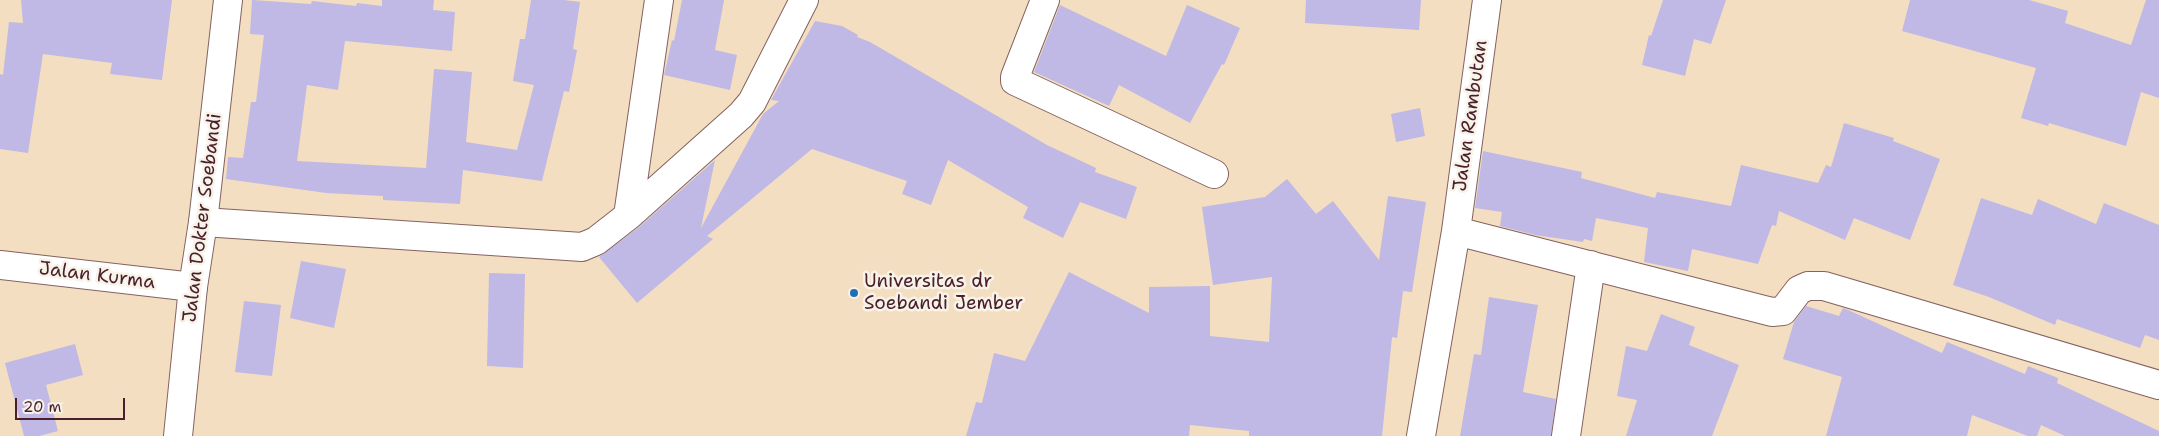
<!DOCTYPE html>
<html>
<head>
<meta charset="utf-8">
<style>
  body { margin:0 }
  #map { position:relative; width:2159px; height:436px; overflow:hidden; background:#f3dec1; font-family:"Shantell Sans",sans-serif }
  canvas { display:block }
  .scale { position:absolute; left:15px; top:398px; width:110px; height:22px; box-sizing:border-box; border:2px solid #4a1f2b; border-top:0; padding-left:6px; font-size:15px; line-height:18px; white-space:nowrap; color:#4a1f2b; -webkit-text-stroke:4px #f7f3e8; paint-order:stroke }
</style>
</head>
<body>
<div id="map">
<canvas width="2159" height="436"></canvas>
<div class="scale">20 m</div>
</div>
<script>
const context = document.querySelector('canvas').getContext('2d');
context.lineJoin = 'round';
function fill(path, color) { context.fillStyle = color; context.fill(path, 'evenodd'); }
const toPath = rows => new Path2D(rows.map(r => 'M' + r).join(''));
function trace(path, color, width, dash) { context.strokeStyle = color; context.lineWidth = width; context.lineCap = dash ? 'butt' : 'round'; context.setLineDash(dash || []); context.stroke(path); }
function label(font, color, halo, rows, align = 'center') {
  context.font = font + ' "Shantell Sans",sans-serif'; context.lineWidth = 5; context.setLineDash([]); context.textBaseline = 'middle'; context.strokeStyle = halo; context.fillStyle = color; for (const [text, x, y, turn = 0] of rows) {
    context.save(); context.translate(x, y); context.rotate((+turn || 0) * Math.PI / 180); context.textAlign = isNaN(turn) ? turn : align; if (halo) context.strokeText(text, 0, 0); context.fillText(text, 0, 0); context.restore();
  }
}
fill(toPath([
  [21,0,172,0,162,80,110,74,112,63,43,54,28,153,0,149,0,74,3,75,9,22,23,23],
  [252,0,311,4,312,1,356,6,357,3,382,6,382,0,434,0,433,10,455,12,452,51,345,41,338,90,307,85,297,161,426,168,434,69,472,72,466,142,517,150,534,85,513,81,520,39,525,39,531,0,564,0,580,2,573,49,577,50,569,92,564,91,542,181,463,170,460,204,383,200,383,196,326,193,226,179,228,157,243,158,251,102,256,102,264,35,250,34],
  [682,0,724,0,715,50,737,55,730,90,664,75,672,40,674,41],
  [1306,0,1421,0,1419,30,1305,23],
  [1663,0,1726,0,1711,44,1694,39,1685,76,1642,65,1649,35,1651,36],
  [1910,0,2029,0,2068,11,2065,23,2131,45,2146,0,2159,0,2159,98,2141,92,2126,146,2049,123,2048,126,2021,118,2036,68,1902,31],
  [1060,5,1166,56,1187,5,1240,28,1224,65,1222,64,1190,123,1119,85,1109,106,1034,72],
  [815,21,842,26,858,35,857,37,870,42,1047,145,1096,168,1095,172,1137,187,1126,219,1080,202,1063,238,1023,218,1028,207,948,160,931,205,902,194,907,181,812,149,707,236,713,239,637,303,599,257,638,228,715,160,701,228,763,114,779,101,771,100],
  [1420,108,1425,136,1396,142,1391,114],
  [1844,123,1894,138,1893,141,1940,159,1910,240,1854,218,1845,240,1779,211,1776,226,1772,225,1758,264,1692,249,1688,271,1644,262,1648,228,1596,218,1592,241,1584,239,1583,242,1535,235,1500,226,1502,212,1475,208,1483,151,1582,172,1581,178,1655,198,1657,192,1731,206,1741,165,1818,183,1826,165,1831,167],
  [1287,179,1316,214,1333,201,1379,260,1388,196,1426,202,1412,292,1403,291,1397,338,1392,337,1382,436,1249,436,1249,431,1190,425,1189,436,966,436,976,402,982,403,994,353,1025,361,1069,272,1149,313,1149,287,1210,286,1210,336,1269,342,1272,277,1213,285,1202,207,1265,197],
  [1981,198,2032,215,2038,199,2096,224,2104,203,2159,225,2159,340,2145,335,2140,348,2057,319,2055,325,1989,297,1953,285],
  [301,261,346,269,334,328,290,318],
  [489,273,525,274,523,368,487,366],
  [1489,297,1538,305,1523,392,1556,399,1551,436,1460,436,1474,354,1481,355],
  [244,301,281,305,272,376,235,372],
  [1806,306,1839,316,1843,308,1846,309,1942,353,1947,342,2025,374,2028,366,2058,378,2057,383,2159,431,2159,436,2065,436,2041,425,2037,436,2028,436,1972,415,1967,436,1826,436,1842,377,1783,359,1794,322],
  [1661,314,1695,327,1689,345,1739,365,1712,436,1626,436,1637,400,1617,396,1626,346,1647,351],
  [75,344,83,375,46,385,58,431,39,436,24,436,5,363]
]), '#c0b8e5');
const street = toPath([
  [1045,0,1015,77,1015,81,1214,174],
  [628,216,659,0],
  [203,222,582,247,596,241,628,216,741,115,752,102,804,0],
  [1456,231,1772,312,1783,311,1799,290,1808,286,1824,286,2159,385],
  [0,265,193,287],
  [1421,436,1456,231,1487,0],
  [1566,436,1591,265]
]);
const secondary = toPath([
  [178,436,193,287,203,222,228,0]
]);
trace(street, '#856260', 30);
trace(secondary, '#856260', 30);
trace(street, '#fff', 28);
trace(secondary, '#fff', 28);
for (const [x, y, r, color] of [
  [854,293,5,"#1f6fb2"]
]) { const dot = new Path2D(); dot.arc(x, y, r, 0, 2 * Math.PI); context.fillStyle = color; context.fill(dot); trace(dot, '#f7f3e8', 2); }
label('19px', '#4a1f2b', '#f7f3e8', [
  ["Jalan Rambutan",1471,116,-82],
  ["Jalan Dokter Soebandi",203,218,-83],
  ["Jalan Kurma",97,276,7]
]);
label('19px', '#4a1f2b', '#f7f3e8', [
  ["Universitas dr",864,282],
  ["Soebandi Jember",864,304]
], 'left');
</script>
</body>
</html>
